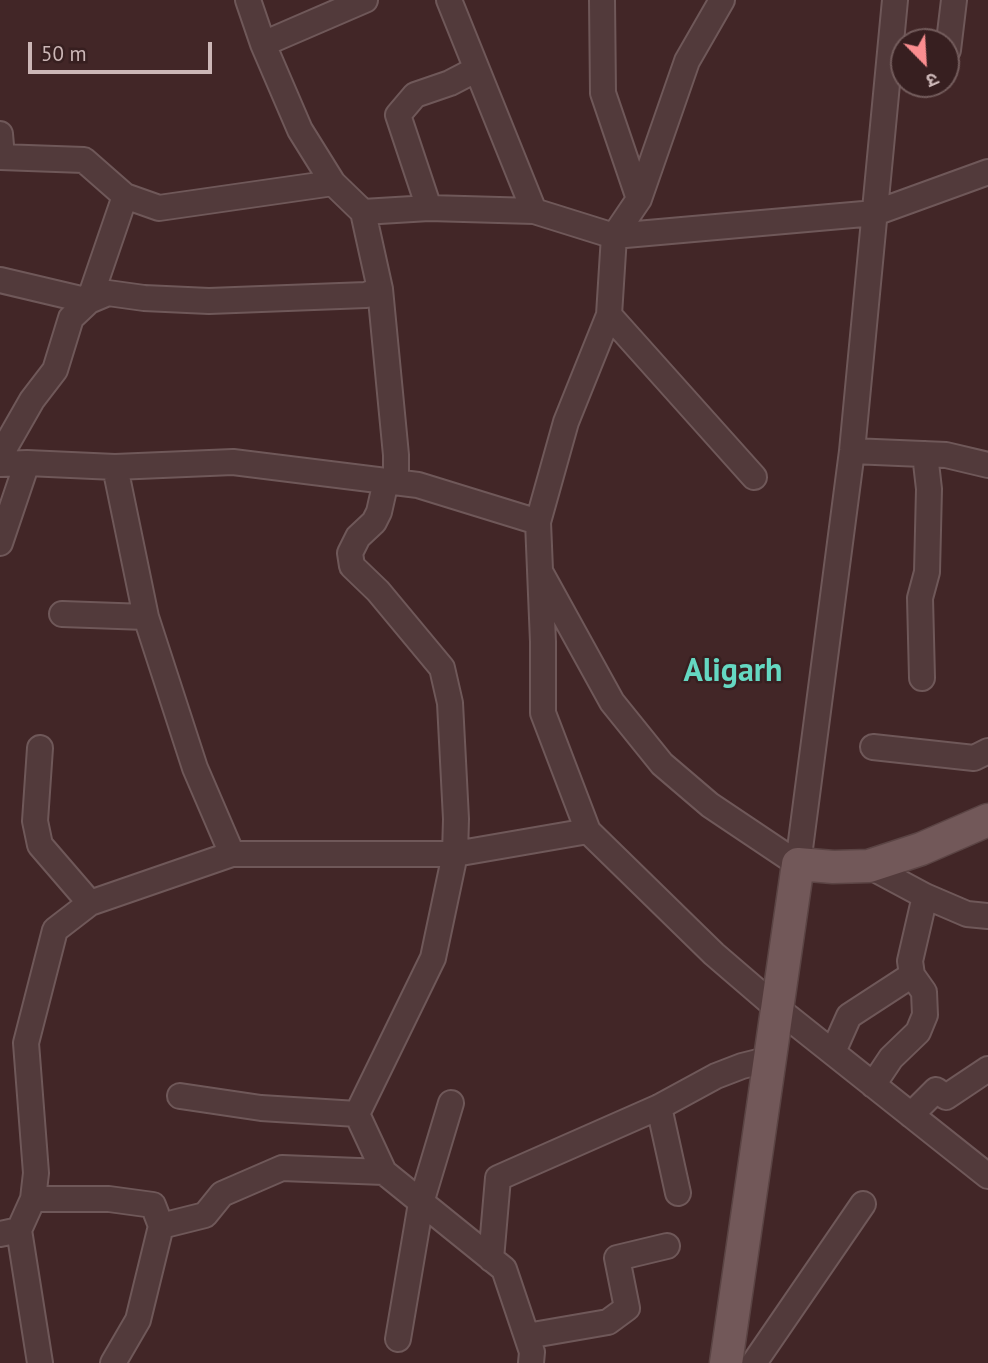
<!DOCTYPE html>
<html>
<head>
<meta charset="utf-8">
<style>
  body { margin:0 }
  #map { position:relative; width:988px; height:1363px; overflow:hidden; background:#422627; font-family:"PT Sans","Noto Sans Devanagari",sans-serif }
  canvas { display:block }
  .north { position:absolute; left:890px; top:28px; width:70px; height:70px; box-sizing:border-box; background:#371f20; border:2px solid #735c5c; border-radius:50%; rotate:156deg; font-size:19px; font-weight:700; line-height:28px; text-align:center; color:#ccb7b7 }
  .north::after { content:''; display:block; margin:auto; width:24px; height:32px; background:#fa8d8f; clip-path:polygon(50% 0,100% 100%,50% 72%,0 100%) }
  .scale { position:absolute; left:28px; top:42px; width:184px; height:32px; box-sizing:border-box; border:4px solid #ccb7b7; border-top:0; padding-left:9px; font-size:21px; line-height:24px; white-space:nowrap; color:#ccb7b7; -webkit-text-stroke:5px #371f20; paint-order:stroke }
</style>
</head>
<body>
<div id="map">
<canvas width="988" height="1363"></canvas>
<div class="north">उ</div>
<div class="scale">50 m</div>
</div>
<script>
const context = document.querySelector('canvas').getContext('2d');
context.lineJoin = 'round';
const toPath = rows => new Path2D(rows.map(r => 'M' + r).join(''));
function trace(path, color, width, dash) { context.strokeStyle = color; context.lineWidth = width; context.lineCap = dash ? 'butt' : 'round'; context.setLineDash(dash || []); context.stroke(path); }
function label(font, color, halo, rows, align = 'center') {
  context.font = font + ' "PT Sans",sans-serif'; context.lineWidth = 5; context.setLineDash([]); context.textBaseline = 'middle'; context.strokeStyle = halo; context.fillStyle = color; for (const [text, x, y, turn = 0] of rows) {
    context.save(); context.translate(x, y); context.rotate((+turn || 0) * Math.PI / 180); context.textAlign = isNaN(turn) ? turn : align; if (halo) context.strokeText(text, 0, 0); context.fillText(text, 0, 0); context.restore();
  }
}
const minor = toPath([
  [248,0,263,44,300,130,333,183,363,212,380,289,396,455,396,482],
  [449,0,534,211],
  [602,0,603,93,639,199],
  [722,0,687,61,639,199,614,236,609,315,566,422,538,522,543,642,543,713,588,831,714,954,778,1009,988,1176],
  [263,44,365,0],
  [948,50,954,0],
  [0,134,2,157],
  [0,157,84,160,125,196,159,208,333,183],
  [429,208,398,115,415,95,450,83,475,70],
  [363,212,429,208,534,211,614,236,875,213,988,172],
  [0,280,89,301,125,196],
  [609,315,754,477],
  [852,451,946,455,988,465],
  [0,456,32,400,55,370,71,318,89,301,108,293,144,298,209,301,366,295,380,289],
  [0,464,27,463,115,467,233,462,418,485,538,522],
  [115,467,146,617,195,768,232,854],
  [0,543,27,463],
  [542,575,612,702,662,764,710,805,798,864,852,451,895,0],
  [62,614,146,617],
  [922,678,920,598,927,572,929,489,925,454],
  [873,747,974,758,988,751],
  [40,748,35,821,40,845,90,903],
  [869,866,925,896,967,914,988,916],
  [833,1052,849,1016,912,975],
  [873,1085,891,1058,918,1032,925,1015,924,992,912,975,910,961,925,896],
  [180,1096,261,1108,357,1114,433,958,455,854,456,819,450,703,442,668,378,591,352,566,350,553,358,537,374,522,379,512,386,481],
  [659,1107,678,1193],
  [357,1114,384,1172,504,1269,532,1352,531,1363],
  [911,1115,936,1090,946,1097,988,1069],
  [33,1199,109,1199,153,1205,161,1226],
  [19,1230,40,1363],
  [0,1234,19,1230,33,1199,36,1173,26,1043,55,930,90,903,232,854,455,854,588,831],
  [491,1259,498,1178,659,1107,716,1076,742,1066,770,1059],
  [527,1336,608,1322,627,1308,617,1258,667,1246],
  [398,1339,421,1203,451,1103],
  [113,1363,138,1320,161,1226,205,1215,222,1194,282,1168,384,1172],
  [754,1363,863,1204]
]);
const major = toPath([
  [726,1363,798,864,833,867,869,866,921,849,988,820]
]);
trace(minor, '#6f5859', 28);
trace(major, '#5b4444', 35);
trace(minor, '#523a3b', 24);
trace(major, '#725859', 32);
label('bold 32px', '#65d8c2', '#371f20', [
  ["Aligarh",733,672]
]);
</script>
</body>
</html>
